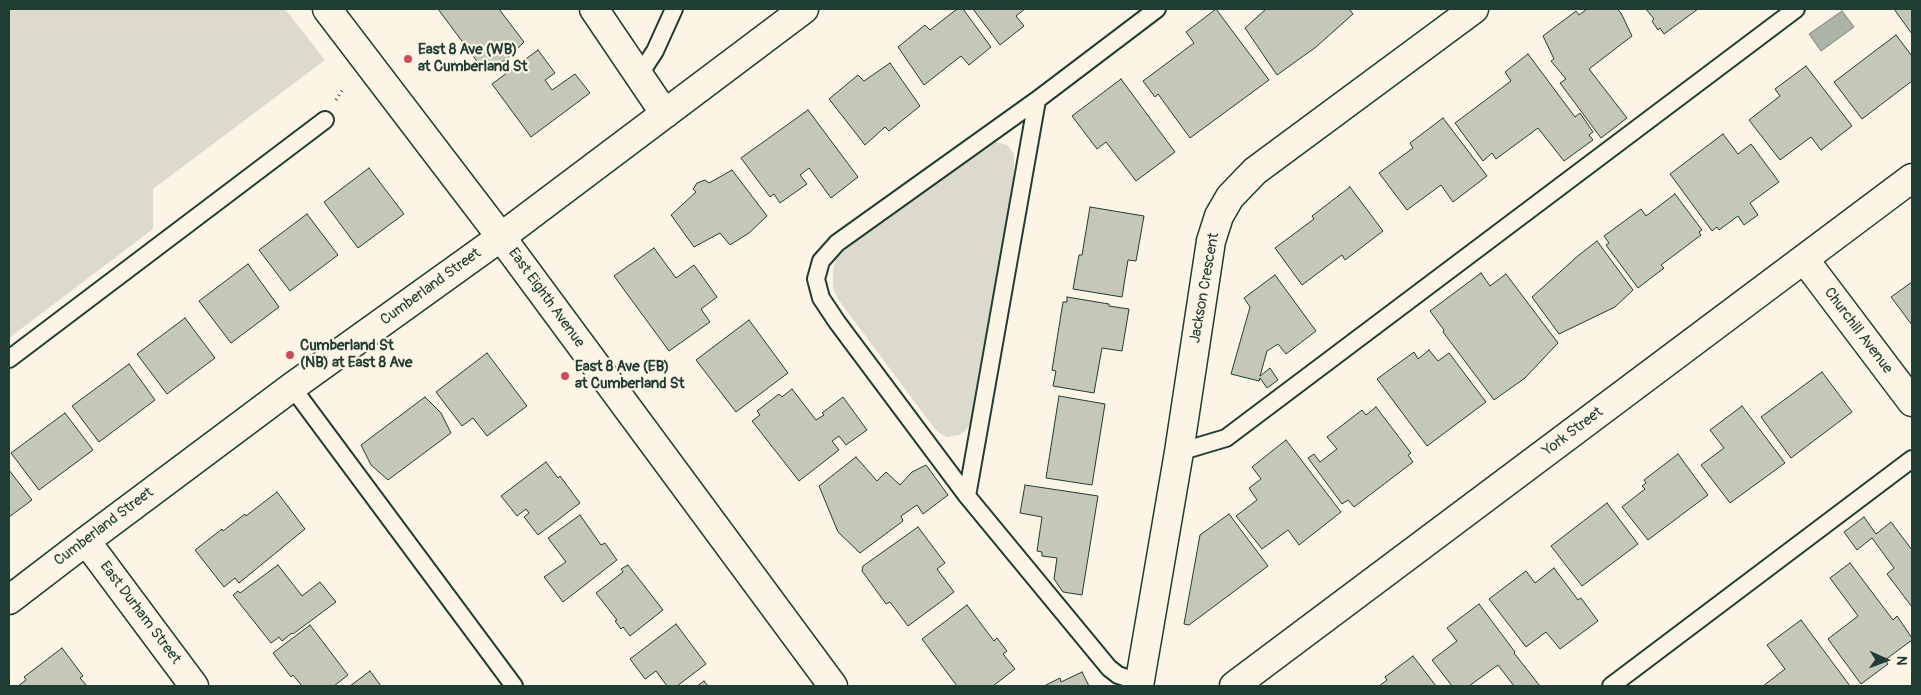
<!DOCTYPE html>
<html>
<head>
<meta charset="utf-8">
<style>
  body { margin:0 }
  #map { position:relative; width:1921px; height:695px; overflow:hidden; background:#fcf5e5; font-family:Pangolin,sans-serif }
  canvas { display:block }
  .frame { position:absolute; inset:0; border:10px solid #1f3d34; pointer-events:none }
  .north { position:absolute; left:1861px; top:635px; width:50px; height:50px; -webkit-text-stroke:4px #fcf5e5; paint-order:stroke; rotate:92deg; font-size:14px; font-weight:700; line-height:20px; text-align:center; color:#1f3d34 }
  .north::after { content:''; display:block; margin:auto; width:18px; height:22px; background:#1f3d34; clip-path:polygon(50% 0,100% 100%,50% 72%,0 100%) }
</style>
</head>
<body>
<div id="map">
<canvas width="1921" height="695"></canvas>
<div class="frame"></div>
<div class="north">N</div>
</div>
<script>
const context = document.querySelector('canvas').getContext('2d');
context.lineJoin = 'round';
function fill(path, color) { context.fillStyle = color; context.fill(path, 'evenodd'); }
const toPath = rows => new Path2D(rows.map(r => 'M' + r).join(''));
function trace(path, color, width, dash) { context.strokeStyle = color; context.lineWidth = width; context.lineCap = dash ? 'butt' : 'round'; context.setLineDash(dash || []); context.stroke(path); }
function label(font, color, halo, rows, align = 'center') {
  context.font = font + ' Pangolin,sans-serif'; context.lineWidth = 4.5; context.setLineDash([]); context.textBaseline = 'middle'; context.strokeStyle = halo; context.fillStyle = color; for (const [text, x, y, turn = 0] of rows) {
    context.save(); context.translate(x, y); context.rotate((+turn || 0) * Math.PI / 180); context.textAlign = isNaN(turn) ? turn : align; if (halo) context.strokeText(text, 0, 0); context.fillText(text, 0, 0); context.restore();
  }
}
fill(toPath([
  [9,9,285,9,325,60,153,189,153,229,9,338],
  [996,142,1007,145,1014,154,1014,180,976,413,974,418,965,431,959,435,948,437,942,435,934,428,838,299,833,288,833,270,836,259,847,248,985,145]
]), '#dcdacc');
const water = toPath([
  [1842,11,1854,27,1821,51,1809,34,1842,11]
]);
fill(water, '#aeb3a7');
trace(water, '#758479', 1);
const building = toPath([
  [438,9,499,9,524,42,507,59,485,72,438,9],
  [957,9,963,9,991,47,969,65,961,56,924,85,898,47,925,25,930,30,957,9],
  [973,9,1025,9,1016,16,1024,26,1000,45,973,9],
  [1216,9,1269,80,1190,138,1158,94,1155,97,1143,81,1194,43,1186,32,1216,9],
  [1266,9,1349,9,1353,14,1316,47,1277,75,1245,28,1266,9],
  [1587,9,1617,9,1621,13,1632,36,1589,69,1627,118,1601,138,1560,83,1566,79,1551,61,1554,59,1543,36,1576,11,1579,15,1587,9],
  [1646,9,1698,9,1664,34,1660,28,1658,30,1652,21,1654,19,1646,9],
  [1894,9,1912,9,1912,34,1894,9],
  [1896,35,1912,56,1912,81,1862,119,1834,82,1896,35],
  [538,50,555,73,545,80,552,90,575,74,590,93,531,137,492,84,538,50],
  [1528,54,1575,117,1580,113,1593,132,1589,135,1593,140,1564,161,1538,128,1496,159,1492,153,1483,161,1455,123,1511,81,1505,72,1528,54],
  [890,63,920,106,889,131,885,127,865,145,829,99,858,75,864,81,890,63],
  [1806,66,1852,126,1821,150,1811,137,1780,160,1749,120,1780,96,1775,89,1806,66],
  [1121,79,1175,152,1136,181,1106,142,1097,149,1072,116,1121,79],
  [808,110,858,177,831,198,809,168,800,175,807,184,780,203,774,194,770,197,741,158,808,110],
  [1443,118,1487,176,1453,202,1441,185,1407,210,1379,173,1413,148,1410,143,1443,118],
  [1723,134,1738,154,1751,144,1779,182,1750,203,1758,215,1744,225,1738,216,1719,230,1717,227,1712,231,1670,174,1723,134],
  [369,168,404,214,358,248,324,202,369,168],
  [732,170,767,216,749,233,730,245,720,233,694,247,671,215,696,192,693,189,697,183,705,180,709,183,732,170],
  [1350,187,1383,231,1345,260,1342,255,1302,285,1275,248,1314,219,1312,216,1350,187],
  [1675,194,1702,230,1699,232,1701,235,1661,265,1664,268,1638,288,1606,245,1609,243,1604,236,1641,209,1646,216,1675,194],
  [1090,207,1144,216,1136,261,1128,260,1122,297,1073,289,1079,255,1082,255,1090,207],
  [307,214,338,255,290,291,259,250,307,214],
  [1597,241,1633,290,1615,307,1559,334,1532,297,1579,255,1597,241],
  [654,248,676,278,694,265,717,297,701,309,710,322,669,351,614,276,654,248],
  [248,264,279,307,231,343,199,301,248,264],
  [1481,273,1490,286,1506,274,1558,343,1525,378,1494,400,1443,332,1444,330,1430,311,1481,273],
  [1275,275,1316,331,1286,354,1278,344,1267,351,1260,376,1270,368,1278,380,1267,388,1260,378,1259,381,1231,374,1250,307,1244,298,1275,275],
  [1912,282,1912,325,1891,297,1912,282],
  [1067,297,1109,304,1109,306,1129,309,1122,351,1102,348,1094,393,1053,386,1056,371,1052,370,1063,302,1067,302,1067,297],
  [185,318,215,358,167,394,137,354,185,318],
  [749,320,788,373,736,412,696,360,749,320],
  [1429,350,1438,361,1449,353,1486,402,1427,446,1377,379,1414,352,1418,359,1429,350],
  [487,353,527,406,487,436,473,418,462,426,436,392,487,353],
  [129,364,155,400,99,442,72,406,129,364],
  [1822,372,1852,412,1791,458,1761,417,1822,372],
  [792,389,816,420,824,415,822,413,843,397,867,430,846,445,839,436,832,441,839,450,799,481,752,421,760,415,757,411,779,394,782,397,792,389],
  [1059,396,1105,404,1092,485,1046,478,1059,396],
  [425,397,441,413,451,433,388,480,371,465,361,445,425,397],
  [1742,406,1785,463,1730,503,1701,465,1724,448,1710,430,1742,406],
  [1376,407,1411,453,1408,455,1413,462,1354,507,1348,500,1342,504,1308,458,1314,454,1320,462,1337,449,1327,437,1362,410,1366,415,1376,407],
  [65,413,93,450,39,490,11,453,65,413],
  [1286,440,1341,512,1299,545,1288,530,1262,549,1236,516,1257,500,1249,488,1261,479,1252,467,1286,440],
  [1678,454,1708,495,1648,540,1622,507,1645,489,1642,486,1646,483,1644,480,1678,454],
  [856,457,877,481,886,472,900,485,912,472,926,465,948,495,923,514,917,505,901,516,903,521,860,553,838,532,819,486,856,457],
  [546,462,558,478,560,476,580,503,538,535,524,517,529,513,526,509,517,516,501,496,546,462],
  [9,470,32,500,9,517,9,470],
  [1025,485,1098,496,1082,595,1063,592,1054,579,1057,558,1042,556,1042,552,1037,551,1042,517,1020,513,1025,485],
  [277,492,305,529,239,583,235,578,224,587,195,550,222,529,223,531,245,514,246,516,277,492],
  [1607,503,1638,544,1582,586,1551,546,1607,503],
  [1229,514,1268,566,1189,625,1184,624,1200,535,1229,514],
  [580,515,601,545,605,543,617,560,563,602,544,577,566,562,548,538,580,515],
  [1864,517,1876,534,1891,522,1912,550,1912,607,1887,574,1894,568,1872,538,1857,550,1844,532,1864,517],
  [918,527,945,563,937,569,954,592,908,626,890,602,886,604,862,571,863,566,918,527],
  [1850,563,1893,620,1897,616,1912,638,1912,640,1885,660,1888,664,1861,684,1828,639,1858,616,1830,578,1850,563],
  [278,565,302,596,320,582,336,602,293,634,292,633,282,641,279,637,271,643,233,595,238,591,240,593,278,565],
  [628,565,663,610,630,636,623,627,621,629,615,621,617,620,596,593,623,572,621,569,628,565],
  [1554,568,1578,600,1581,598,1598,621,1560,649,1546,632,1526,647,1489,599,1526,571,1535,583,1554,568],
  [1479,604,1515,652,1514,653,1540,686,1514,686,1498,665,1469,686,1452,686,1432,660,1457,641,1447,628,1479,604],
  [967,605,994,641,997,638,1007,651,1003,654,1015,669,993,686,957,686,922,639,967,605],
  [1801,620,1850,686,1763,686,1785,669,1767,645,1801,620],
  [676,624,706,664,677,686,667,686,656,671,645,679,630,659,676,624],
  [310,625,348,675,334,686,302,686,293,675,291,677,273,653,310,625],
  [62,648,83,676,80,678,87,686,18,686,26,680,24,677,62,648],
  [1413,656,1436,686,1379,686,1387,680,1385,677,1413,656],
  [370,671,381,686,350,686,370,671],
  [1082,672,1089,686,1044,686,1060,678,1061,682,1082,672],
  [704,681,708,686,697,686,704,681]
]);
fill(building, '#c5c7b9');
trace(building, '#1f3d34', 1);
const lane = toPath([
  [640,74,655,51,674,9],
  [9,359,325,120],
  [292,387,514,686],
  [1179,452,1226,438,1796,9],
  [967,496,1037,100],
  [1139,682,1118,675,1109,668,967,496,837,322,821,298,816,279,821,261,837,243,1037,100,1157,9],
  [1611,686,1912,459]
]);
const street = toPath([
  [594,9,665,114],
  [1804,259,1912,402],
  [86,541,194,686],
  [9,600,86,541,292,387,501,237,804,9],
  [1139,686,1179,452,1211,241,1219,216,1230,197,1255,171,1474,9],
  [1234,686,1912,178]
]);
const secondary = toPath([
  [327,9,501,237,833,686]
]);
trace(lane, '#1f3d34', 20);
trace(street, '#1f3d34', 31);
trace(secondary, '#1f3d34', 31);
trace(toPath([
  [336,100,343,89]
]), '#1f3d34', 3, [1, 4]);
trace(lane, '#fcf5e5', 16);
trace(street, '#fcf5e5', 28);
trace(secondary, '#fcf5e5', 28);
for (const [x, y, r, color] of [
  [408,59,5,"#d1495b"],
  [290,355,5,"#d1495b"],
  [565,376,5,"#d1495b"]
]) { const dot = new Path2D(); dot.arc(x, y, r, 0, 2 * Math.PI); context.fillStyle = color; context.fill(dot); trace(dot, '#fcf5e5', 2); }
label('bold 15px', '#1f3d34', '#fcf5e5', [
  ["East 8 Ave (WB)",418,50],
  ["at Cumberland St",418,67],
  ["Cumberland St",300,346],
  ["(NB) at East 8 Ave",300,363],
  ["East 8 Ave (EB)",575,367],
  ["at Cumberland St",575,384]
], 'left');
label('15px', '#1f3d34', '#fcf5e5', [
  ["Cumberland Street",431,287,-36],
  ["Jackson Crescent",1205,288,-80],
  ["East Eighth Avenue",546,298,54],
  ["Churchill Avenue",1858,331,53],
  ["York Street",1573,432,-37],
  ["Cumberland Street",104,527,-37],
  ["East Durham Street",140,613,53]
]);
</script>
</body>
</html>
